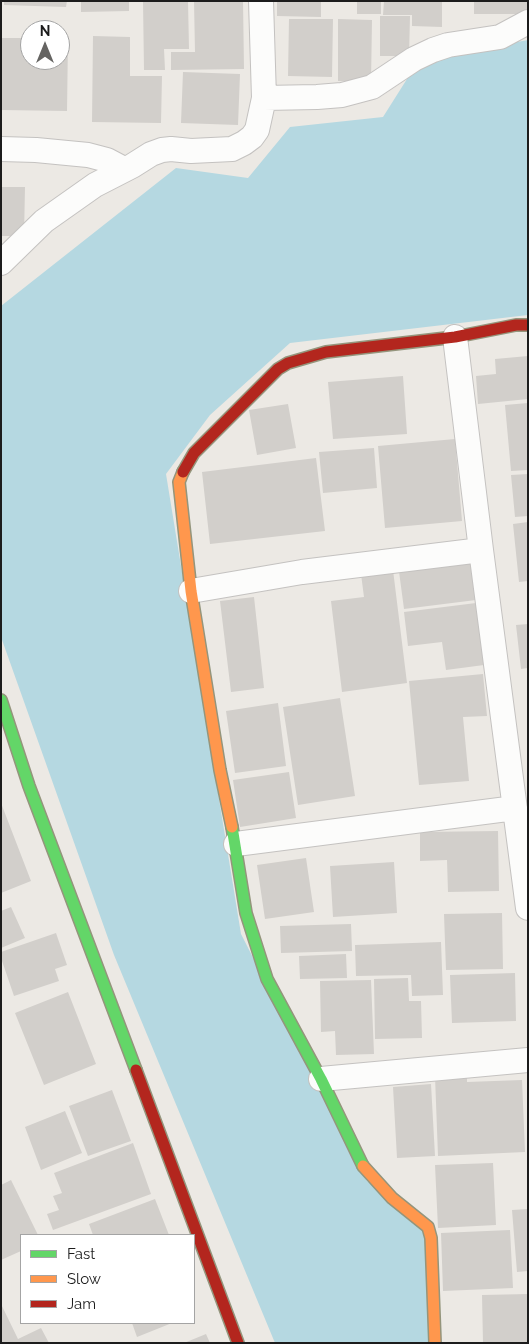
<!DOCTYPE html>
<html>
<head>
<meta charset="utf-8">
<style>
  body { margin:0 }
  #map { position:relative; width:529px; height:1344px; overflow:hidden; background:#ece9e4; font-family:Raleway,sans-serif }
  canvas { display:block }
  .frame { position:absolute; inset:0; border:2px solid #1c1c1c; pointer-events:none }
  .legend { position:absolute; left:20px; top:1234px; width:175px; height:90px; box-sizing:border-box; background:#fff; border:1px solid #a4a4a4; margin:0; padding:6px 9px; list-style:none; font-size:15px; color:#1c1c1c }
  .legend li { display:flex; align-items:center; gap:10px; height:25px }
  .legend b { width:25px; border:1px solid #a4a4a4 }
  .north { position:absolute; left:20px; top:20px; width:50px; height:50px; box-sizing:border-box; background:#fff; border:1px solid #a4a4a4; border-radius:50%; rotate:0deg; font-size:14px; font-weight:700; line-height:20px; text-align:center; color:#1c1c1c }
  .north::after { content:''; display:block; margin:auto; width:18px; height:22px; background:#656462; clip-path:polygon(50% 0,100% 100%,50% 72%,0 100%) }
</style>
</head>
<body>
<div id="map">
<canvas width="529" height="1344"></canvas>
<div class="frame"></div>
<ul class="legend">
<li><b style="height:6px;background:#63d668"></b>Fast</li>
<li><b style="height:6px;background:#ff974d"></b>Slow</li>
<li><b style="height:6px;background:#b3261e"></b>Jam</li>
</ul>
<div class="north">N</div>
</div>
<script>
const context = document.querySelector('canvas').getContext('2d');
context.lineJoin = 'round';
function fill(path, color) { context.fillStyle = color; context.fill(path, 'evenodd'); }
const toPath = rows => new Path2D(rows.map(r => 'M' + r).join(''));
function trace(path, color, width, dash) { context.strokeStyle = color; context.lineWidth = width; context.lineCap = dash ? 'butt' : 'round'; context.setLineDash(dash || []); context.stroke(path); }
fill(toPath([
  [528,40,528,315,290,343,210,415,166,474,241,934,367,1181,427,1230,430,1343,275,1343,114,955,1,637,1,306,176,168,248,178,290,127,383,117,419,60]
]), '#b5d8e1');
fill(toPath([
  [4,1,67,1,66,7,4,5],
  [81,1,129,1,129,11,81,12],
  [143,1,188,1,189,49,164,49,165,70,144,70],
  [194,1,243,1,244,69,171,70,171,52,195,52],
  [277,1,321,1,321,17,277,16],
  [357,1,381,1,381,14,357,14],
  [384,1,442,1,442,27,412,26,412,15,383,15],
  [474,1,528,1,528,14,474,14],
  [380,16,410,16,409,56,380,56],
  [289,19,333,19,332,77,288,76],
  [338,19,372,20,371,82,338,81],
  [93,36,130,37,130,76,162,76,161,123,92,122],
  [1,38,30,38,30,60,60,60,60,39,68,39,67,111,1,110],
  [183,72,240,74,238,125,181,123],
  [1,187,25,187,24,236,1,236],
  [528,356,528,399,478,404,476,376,496,374,495,359],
  [403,376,407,434,333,439,328,382],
  [528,403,528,470,511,471,505,405],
  [288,404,296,448,257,455,249,410],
  [455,439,462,521,385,528,378,446],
  [374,448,377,488,323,493,319,452],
  [316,458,325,531,210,544,202,472],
  [528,474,528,516,515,517,511,475],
  [528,522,528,581,519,582,513,524],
  [471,555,476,600,404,609,398,564],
  [393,570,407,683,342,692,331,601,364,597,361,574],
  [254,597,264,688,231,692,220,601],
  [476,603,484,665,446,670,442,642,408,646,404,612],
  [528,624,528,668,521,669,516,625],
  [483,674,487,716,463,717,469,781,419,785,409,681],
  [340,698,355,796,298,805,283,707],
  [278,703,286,766,235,773,226,711],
  [289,772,296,818,240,827,233,780],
  [1,803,31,881,1,893],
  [498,831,499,891,448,892,447,860,420,861,420,832],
  [306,858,314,912,265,919,257,865],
  [394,862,397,913,333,917,330,866],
  [11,907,25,938,1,948,1,911],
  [502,913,503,969,446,970,444,914],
  [351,924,352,951,281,953,280,926],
  [56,933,67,965,55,969,59,981,14,996,1,958,1,952],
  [441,942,443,995,412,996,411,975,356,976,355,945],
  [346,954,347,978,300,979,299,956],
  [515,973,516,1021,452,1023,450,975],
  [408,978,409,1001,421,1001,422,1038,375,1039,374,979],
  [371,980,374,1054,336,1055,335,1031,321,1032,320,981],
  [68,992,96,1064,44,1085,15,1013],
  [467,1074,467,1082,522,1080,525,1152,438,1156,435,1076],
  [431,1084,435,1156,397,1158,393,1087],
  [112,1090,131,1141,88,1156,69,1106],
  [65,1111,82,1153,41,1170,25,1127],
  [133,1143,151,1194,53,1230,47,1214,59,1210,53,1196,62,1193,54,1173],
  [493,1163,496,1225,438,1228,435,1165],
  [11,1180,38,1235,21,1235,21,1251,1,1260,1,1185],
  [155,1199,169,1235,93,1235,89,1224],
  [528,1209,528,1271,517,1272,512,1210],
  [510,1230,513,1288,443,1291,441,1233],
  [528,1294,528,1343,483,1343,482,1295],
  [1,1304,18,1339,41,1328,49,1343,1,1343],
  [132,1323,172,1323,137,1337],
  [206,1334,210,1343,184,1343]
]), '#d2cfcb');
const street = toPath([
  [264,98,317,97,342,95,372,87,414,59,433,50,448,45,500,37,528,22],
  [1,149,36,150,88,155,107,160,124,169],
  [1,263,44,221,95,185,132,166,151,154,162,150,171,149,191,151,232,149,244,143,252,137,257,130,264,98,261,1],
  [455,337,481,550,528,908],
  [191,591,302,572,481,550],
  [236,844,515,808],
  [321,1079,528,1060]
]);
const fast = toPath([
  [1,700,29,786,136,1070],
  [232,827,246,913,267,979,321,1079,363,1166]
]);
const slow = toPath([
  [183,472,179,482,191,591,220,770,232,827],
  [363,1166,392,1198,428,1227,431,1238,435,1343]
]);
const jam = toPath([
  [183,472,194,453,278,369,288,363,326,352,455,337,516,325,528,325],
  [136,1070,238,1343]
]);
trace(street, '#c4c2c0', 26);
trace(fast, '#94957c', 14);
trace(slow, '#94957c', 14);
trace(jam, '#94957c', 14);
trace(street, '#fcfcfb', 24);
trace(fast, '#63d668', 11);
trace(slow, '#ff974d', 11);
trace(jam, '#b3261e', 11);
</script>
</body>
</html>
